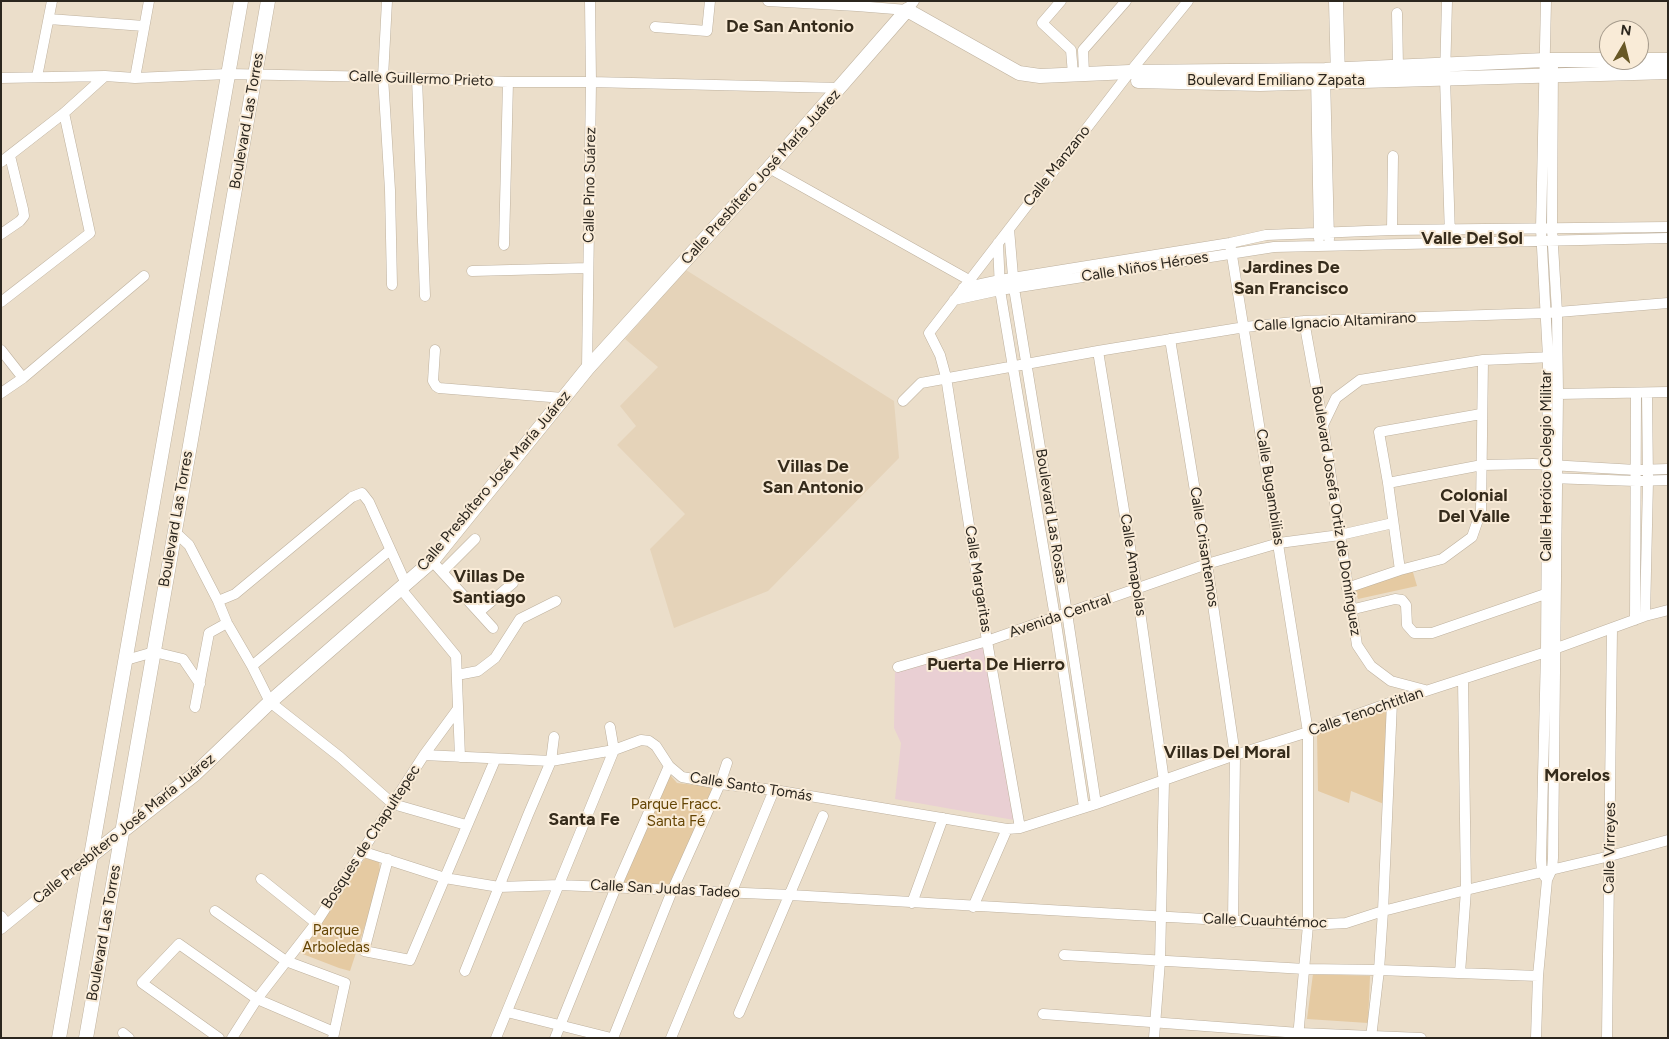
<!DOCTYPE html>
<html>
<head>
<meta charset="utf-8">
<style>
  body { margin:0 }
  #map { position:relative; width:1669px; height:1039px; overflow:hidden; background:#ebdeca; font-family:Figtree,sans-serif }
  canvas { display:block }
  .frame { position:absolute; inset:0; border:2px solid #2b261e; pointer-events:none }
  .north { position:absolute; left:1599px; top:20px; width:50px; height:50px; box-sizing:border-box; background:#f9ebd7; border:1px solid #a79c8d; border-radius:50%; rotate:8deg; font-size:14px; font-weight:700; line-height:20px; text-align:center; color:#2b261e }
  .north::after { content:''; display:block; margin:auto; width:18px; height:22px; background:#685826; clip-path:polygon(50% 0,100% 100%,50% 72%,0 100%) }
</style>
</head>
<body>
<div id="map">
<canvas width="1669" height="1039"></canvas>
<div class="frame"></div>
<div class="north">N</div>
</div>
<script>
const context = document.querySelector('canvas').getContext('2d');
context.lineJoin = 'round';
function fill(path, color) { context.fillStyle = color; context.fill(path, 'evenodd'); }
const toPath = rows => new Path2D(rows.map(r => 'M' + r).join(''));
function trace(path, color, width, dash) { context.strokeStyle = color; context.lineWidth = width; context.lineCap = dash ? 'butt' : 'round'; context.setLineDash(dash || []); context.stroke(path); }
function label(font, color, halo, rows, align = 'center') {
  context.font = font + ' Figtree,sans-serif'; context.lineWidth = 4; context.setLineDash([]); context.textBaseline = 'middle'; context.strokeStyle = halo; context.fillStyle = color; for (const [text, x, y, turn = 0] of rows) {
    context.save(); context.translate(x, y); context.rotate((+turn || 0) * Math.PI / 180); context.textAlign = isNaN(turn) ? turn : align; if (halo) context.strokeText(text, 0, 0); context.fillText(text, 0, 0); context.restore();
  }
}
fill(toPath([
  [686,270,894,401,899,458,768,591,674,628,650,549,685,514,617,445,636,426,620,406,658,367,625,339]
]), '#e5d3b9');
fill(toPath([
  [983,647,1014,820,895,799,901,743,894,728,895,672]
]), '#e9cfd3');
fill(toPath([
  [1412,569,1417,586,1358,599,1354,587],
  [1389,705,1384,804,1351,791,1349,803,1318,791,1317,733],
  [667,775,671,776,677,783,714,787,670,887,623,883],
  [365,858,379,862,381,877,350,971,339,968,300,953],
  [1313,974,1370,976,1368,1023,1307,1019]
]), '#e5caa2');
const street = toPath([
  [387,1,383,77,390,190,392,285],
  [768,1,857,6,907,10,914,1],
  [1061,1,1042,23,1071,50,1073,74],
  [1447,1,1445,78,1450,236],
  [1397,13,1398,67],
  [49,19,144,26],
  [655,27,707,31,710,1],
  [1084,74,1083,50,1126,1],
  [1316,76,1319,239],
  [1325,76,1329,239],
  [37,77,52,1],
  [1,78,105,76,135,78,228,74,383,77,508,82,591,82,840,88],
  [135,78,149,1],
  [417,78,425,296],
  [1,162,64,113,105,76],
  [769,168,969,280],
  [1009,229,1014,288,1067,613,1096,804],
  [1392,230,1393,156],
  [1,234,20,221,24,216,23,209,10,156],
  [998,243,1000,290,1055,617,1084,807],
  [1230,243,1308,732,1308,925,1298,1038],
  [504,245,508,82],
  [472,271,588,268],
  [963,288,1000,280,1230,243,1266,235,1392,230,1668,227],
  [954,300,1000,290,1274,247,1668,238],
  [1,302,90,233,64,113],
  [1304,321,1323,425,1357,645,1371,666,1391,681,1425,690],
  [1170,339,1207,564,1235,755,1233,922],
  [1,350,23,378],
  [435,350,433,381,436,386,439,388,563,398],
  [1098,351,1137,590,1164,781,1160,961,1154,1038],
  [587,369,591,82,590,1],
  [1,393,23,378,144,276],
  [1558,394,1668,392],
  [903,401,921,383,1098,351,1245,327,1304,321,1546,313,1668,303],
  [1323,425,1336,398,1360,380,1483,360,1553,357],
  [1550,478,1636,481,1668,480],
  [1388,483,1482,465,1533,464,1636,470,1668,469],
  [174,531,189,545,218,601,227,623,252,666,270,702,340,757,393,804,466,825],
  [432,561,493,628],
  [1400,570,1388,483,1379,432,1481,414],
  [442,572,475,539],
  [1347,588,1400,570,1442,559,1472,537,1481,511,1483,360],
  [401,589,456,656,460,757],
  [218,601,235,594,352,497,362,493,369,502,406,584],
  [1350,610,1395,599,1402,600,1406,605,1407,625,1414,633,1432,633,1551,592],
  [479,612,513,583],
  [1645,616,1648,481,1647,393],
  [1635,620,1636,393],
  [126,660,154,652,183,659,200,684],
  [252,666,390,550],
  [898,667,987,641,1207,564,1279,543,1340,535,1393,523],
  [457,675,478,671,495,658,520,619,556,601],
  [195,707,209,633,227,623],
  [610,727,614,750],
  [424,755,551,761,614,750,641,740,649,741,656,746,669,766,682,777,720,784,774,790,1007,829,1020,828,1096,804,1235,755,1308,732,1392,702,1546,652,1645,616,1668,610],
  [1020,828,987,641,946,377,940,355,929,333,1130,72,1188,1],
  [361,851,445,878,499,887,560,885,790,895,1308,925,1346,923,1383,911,1466,890,1610,856,1668,840],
  [388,859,364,951,410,960,495,760],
  [1545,877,1542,872,1541,860,1546,652,1548,357,1541,229,1546,1],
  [261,879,316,923],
  [912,903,943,818],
  [973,907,1007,829],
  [215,911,286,961,345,983,333,1038],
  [1,916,7,924],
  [1,929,92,855],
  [1064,955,1305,969,1379,970,1538,976],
  [465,971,528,815,551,761,554,737],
  [1460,973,1466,890,1463,679],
  [507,1012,611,1038],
  [739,1013,823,816],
  [1043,1014,1299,1033,1421,1038],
  [123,1033,129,1038],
  [219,1038,142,983,179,944,257,999,334,1032],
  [232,1038,257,999,316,923,424,755,457,710],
  [496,1038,614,750],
  [555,1038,616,887,669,766],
  [613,1038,672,891,720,784,727,763],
  [671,1038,774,790],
  [1371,1038,1379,970,1383,911,1392,702],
  [1536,1038,1538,976,1547,880,1552,869,1553,858,1558,394,1557,312,1552,229,1553,60],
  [1607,1038,1612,629]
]);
const secondary = toPath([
  [1336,1,1338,78],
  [1639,60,1668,60],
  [1138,81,1260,84,1668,72],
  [92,855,195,774,270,702,432,561,587,369,769,168,907,10,1019,73,1040,76,1130,72,1325,70,1545,60,1609,60],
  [59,1038,241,1],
  [86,1038,268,1]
]);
trace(street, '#beb19e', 11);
trace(secondary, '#beb19e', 15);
trace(street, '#fff', 10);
trace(secondary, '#fff', 14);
label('15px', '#2b261e', '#f9ebd7', [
  ["Calle Guillermo Prieto",421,79,2],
  ["Boulevard Emiliano Zapata",1276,81],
  ["Boulevard Las Torres",247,121,-80],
  ["Calle Manzano",1057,166,-52],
  ["Calle Presbítero José María Juárez",761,177,-48],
  ["Calle Pino Suárez",590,185,-89],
  ["Calle Niños Héroes",1145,267,-9],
  ["Calle Ignacio Altamirano",1335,322,-3],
  ["Calle Heróico Colegio Militar",1547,466,-90],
  ["Calle Presbítero José María Juárez",494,481,-50],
  ["Calle Bugambilias",1270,487,81],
  ["Boulevard Josefa Ortiz de Domínguez",1336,511,81],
  ["Boulevard Las Rosas",1051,516,81],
  ["Boulevard Las Torres",176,519,-80],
  ["Calle Crisantemos",1204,547,81],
  ["Calle Amapolas",1133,565,81],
  ["Calle Margaritas",978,579,81],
  ["Avenida Central",1060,616,-19],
  ["Calle Tenochtitlan",1366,712,-19],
  ["Calle Santo Tomás",751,787,9],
  ["Calle Presbítero José María Juárez",124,829,-39],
  ["Bosques de Chapultepec",371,837,-57],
  ["Calle Virreyes",1610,848,-89],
  ["Calle San Judas Tadeo",665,889,3],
  ["Calle Cuauhtémoc",1265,921,2],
  ["Boulevard Las Torres",104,933,-80]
]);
label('15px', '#654504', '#f9ebd7', [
  ["Parque Fracc.",676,805],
  ["Santa Fé",676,822],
  ["Parque",336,931],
  ["Arboledas",336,948]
]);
label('bold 18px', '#352b1b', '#f9ebd7', [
  ["De San Antonio",790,27],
  ["Valle Del Sol",1472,239],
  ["Jardines De",1291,268],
  ["San Francisco",1291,289],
  ["Villas De",813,467],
  ["San Antonio",813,488],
  ["Colonial",1474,496],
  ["Del Valle",1474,517],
  ["Villas De",489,577],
  ["Santiago",489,598],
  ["Puerta De Hierro",996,665],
  ["Villas Del Moral",1227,753],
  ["Morelos",1577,776],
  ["Santa Fe",584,820]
]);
</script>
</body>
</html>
